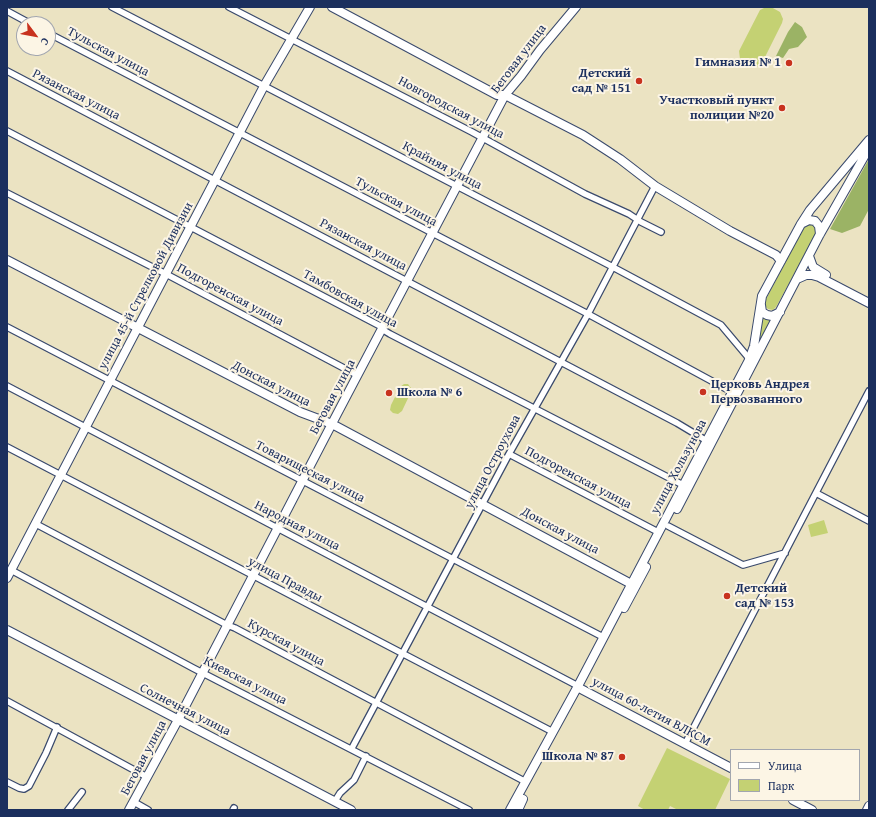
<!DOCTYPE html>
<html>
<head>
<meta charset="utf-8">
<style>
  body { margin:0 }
  #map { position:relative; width:876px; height:817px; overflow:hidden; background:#ebe3c2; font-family:"Gentium Book Plus",serif }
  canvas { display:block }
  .frame { position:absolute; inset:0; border:8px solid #1b2f5e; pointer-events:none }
  .legend { position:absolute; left:730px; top:749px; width:130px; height:52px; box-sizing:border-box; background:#fcf5e5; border:1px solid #a2a6af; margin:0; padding:5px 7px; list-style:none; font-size:12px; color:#1b2f5e }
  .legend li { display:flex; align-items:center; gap:8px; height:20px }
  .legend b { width:20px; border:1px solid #a2a6af }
  .north { position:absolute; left:16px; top:16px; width:40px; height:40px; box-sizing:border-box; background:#fcf5e5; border:1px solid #a2a6af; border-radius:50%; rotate:122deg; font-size:11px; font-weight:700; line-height:16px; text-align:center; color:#1b2f5e }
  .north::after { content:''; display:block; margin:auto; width:14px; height:18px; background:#c8321e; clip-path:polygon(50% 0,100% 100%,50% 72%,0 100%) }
</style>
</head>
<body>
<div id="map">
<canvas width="876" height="817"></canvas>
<div class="frame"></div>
<ul class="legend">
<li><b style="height:5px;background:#fff"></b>Улица</li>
<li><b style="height:11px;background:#c4d173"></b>Парк</li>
</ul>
<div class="north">С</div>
</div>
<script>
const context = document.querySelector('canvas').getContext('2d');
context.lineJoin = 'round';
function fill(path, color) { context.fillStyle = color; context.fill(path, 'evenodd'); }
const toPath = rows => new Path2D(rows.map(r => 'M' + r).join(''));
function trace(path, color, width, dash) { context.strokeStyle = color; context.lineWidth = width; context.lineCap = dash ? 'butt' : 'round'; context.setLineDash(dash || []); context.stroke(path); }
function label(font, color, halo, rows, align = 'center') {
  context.font = font + ' "Gentium Book Plus",serif'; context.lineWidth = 4; context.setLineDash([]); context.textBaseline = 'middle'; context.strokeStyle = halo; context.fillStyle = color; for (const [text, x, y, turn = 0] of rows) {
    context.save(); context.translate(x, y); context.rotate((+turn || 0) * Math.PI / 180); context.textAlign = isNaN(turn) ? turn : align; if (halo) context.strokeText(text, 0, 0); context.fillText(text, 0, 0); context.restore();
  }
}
fill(toPath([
  [771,7,780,12,783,19,782,23,762,63,757,67,749,67,742,63,740,59,739,51,760,10,764,8],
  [811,224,815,226,816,234,776,307,773,310,768,309,765,306,765,301,804,227],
  [762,315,768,320,773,320,759,345],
  [404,384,408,384,411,388,411,392,402,411,398,414,393,413,390,410,391,405,400,387],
  [824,520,828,533,811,537,808,525],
  [667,748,730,779,715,810,678,810,670,806,668,810,645,810,638,806]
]), '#c4d173');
fill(toPath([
  [795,22,802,27,807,37,798,47,789,49,783,58,776,56,788,32],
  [869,159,869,209,860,226,842,233,830,229]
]), '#9bb365');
const street = toPath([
  [112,7,609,265,721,325,747,356,749,360],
  [229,7,472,132,585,194,629,214,641,222,661,232],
  [7,11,31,24],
  [48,33,588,314,732,392],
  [7,71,677,423,707,441],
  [7,131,382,327,385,331,390,334,683,485],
  [7,193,166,274,357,375],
  [7,327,603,637],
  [7,386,578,686],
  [7,447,553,732],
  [509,454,658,532],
  [816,493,869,521],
  [36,524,227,625,235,628,526,782],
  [668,526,743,565,785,553],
  [11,570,193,668,469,810],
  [7,701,147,777],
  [685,744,869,391],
  [352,748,509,454,588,314,655,186],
  [7,782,19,788,24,789,29,786,46,753,57,727],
  [335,801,340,793,354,780,366,756],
  [134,802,148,810],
  [68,810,82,792],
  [233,810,234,808]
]);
const secondary = toPath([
  [332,7,497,95,505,95,583,135,620,159,655,186,730,231,776,255,781,261],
  [801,224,809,220,815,221,819,226,820,234],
  [809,256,813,267,826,275],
  [7,260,300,412,332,424,635,586],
  [797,279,806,275,812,275,819,277,869,303],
  [761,305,762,312,767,315,772,316,780,312],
  [677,509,820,234,869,148],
  [7,578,264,86,310,7],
  [624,608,646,567],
  [7,630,351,810],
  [581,689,731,768],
  [793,800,812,810],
  [129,810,178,720,337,414,505,95,521,76,540,50,576,7],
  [510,810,578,686,749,360,754,346,762,296,801,224,810,210,869,140],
  [518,810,523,799],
  [867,810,869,806]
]);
trace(street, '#3a4a6d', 8);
trace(secondary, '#3a4a6d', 10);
trace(street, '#fff', 5.5);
trace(secondary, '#fff', 8);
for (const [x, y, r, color] of [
  [789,63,4,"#c8321e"],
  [639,81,4,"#c8321e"],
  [782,108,4,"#c8321e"],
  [703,392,4,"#c8321e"],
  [389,393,4,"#c8321e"],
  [727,596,4,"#c8321e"],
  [622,757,4,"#c8321e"]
]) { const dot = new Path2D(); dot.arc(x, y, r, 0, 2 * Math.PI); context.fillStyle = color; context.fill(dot); trace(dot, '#fcf5e5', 1.5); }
label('13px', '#1b2f5e', '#fcf5e5', [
  ["Тульская улица",108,52,28],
  ["Беговая улица",519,59,-53],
  ["Рязанская улица",76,95,27],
  ["Новгородская улица",451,108,28],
  ["Крайняя улица",442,166,28],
  ["Тульская улица",396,202,28],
  ["Рязанская улица",363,245,28],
  ["улица 45-й Стрелковой Дивизии",146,286,-62],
  ["Подгоренская улица",230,295,28],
  ["Тамбовская улица",350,299,29],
  ["Донская улица",271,384,27],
  ["Беговая улица",333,397,-62],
  ["улица Остроухова",493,462,-62],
  ["улица Хользунова",679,467,-62],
  ["Товарищеская улица",310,472,27],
  ["Подгоренская улица",578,478,28],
  ["Народная улица",297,526,27],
  ["Донская улица",560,531,28],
  ["улица Правды",285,580,28],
  ["Курская улица",286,643,28],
  ["Киевская улица",245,681,27],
  ["Солнечная улица",185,710,27],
  ["улица 60-летия ВЛКСМ",651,712,28],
  ["Беговая улица",144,758,-62]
]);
label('bold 13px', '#1b2f5e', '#fcf5e5', [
  ["Гимназия № 1",781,63],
  ["Детский",631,74],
  ["сад № 151",631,89],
  ["Участковый пункт",774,101],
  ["полиции №20",774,116],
  ["Церковь Андрея",711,385,"left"],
  ["Первозванного",711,400,"left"],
  ["Школа № 6",397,393,"left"],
  ["Детский",735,589,"left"],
  ["сад № 153",735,604,"left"],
  ["Школа № 87",614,757]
], 'right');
</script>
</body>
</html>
